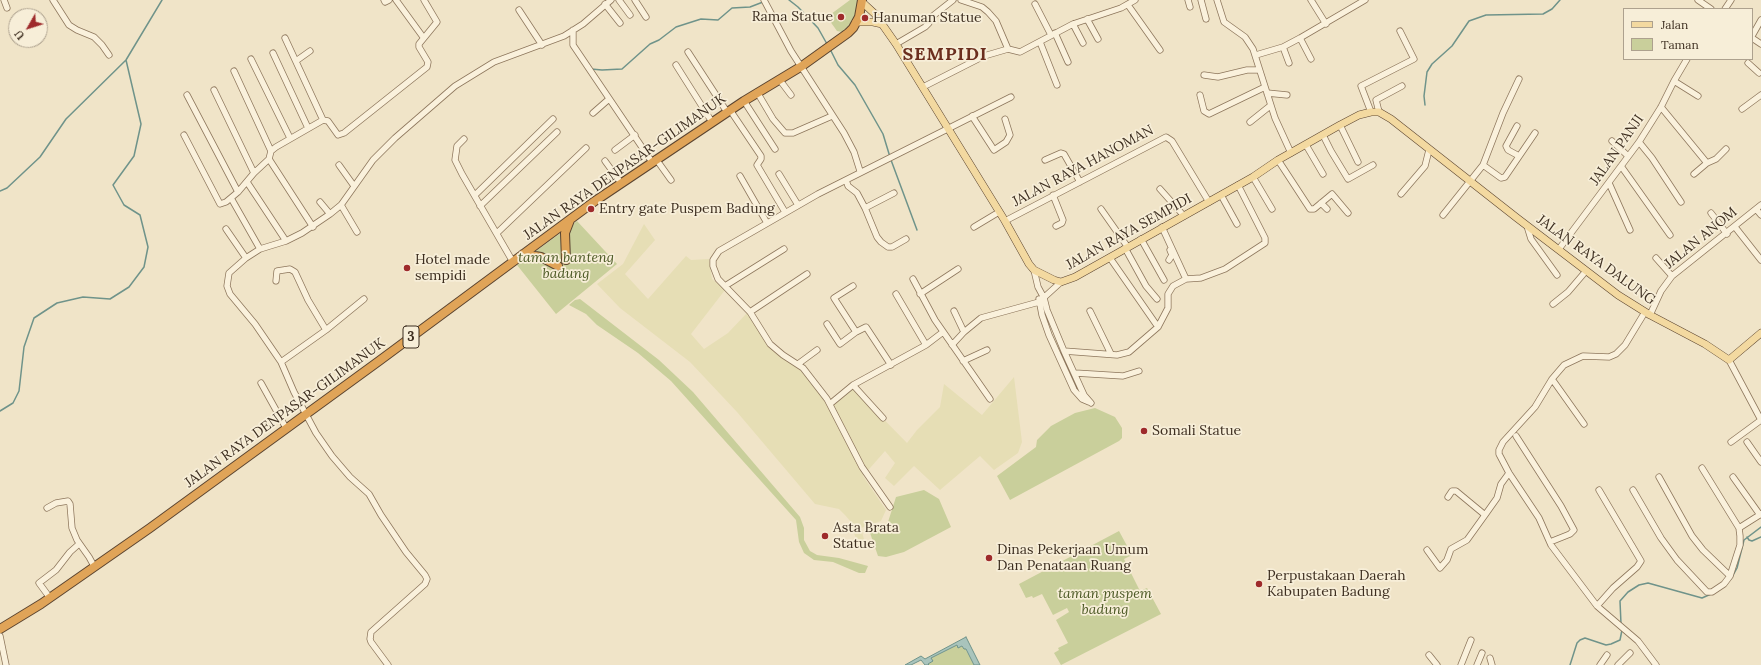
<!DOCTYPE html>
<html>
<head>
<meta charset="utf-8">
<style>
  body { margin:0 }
  #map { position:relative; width:1761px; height:665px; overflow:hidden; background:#f0e4c8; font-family:Lora,serif }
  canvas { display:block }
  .legend { position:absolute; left:1623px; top:8px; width:130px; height:52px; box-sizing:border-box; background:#f7eed8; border:1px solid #ada18e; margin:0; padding:5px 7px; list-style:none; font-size:12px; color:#3d2e20 }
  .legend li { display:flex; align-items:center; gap:8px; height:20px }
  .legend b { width:20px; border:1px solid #ada18e }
  .north { position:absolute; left:8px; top:8px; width:40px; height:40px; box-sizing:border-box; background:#f7eed8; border:1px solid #ada18e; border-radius:50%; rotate:231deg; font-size:11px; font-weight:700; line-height:16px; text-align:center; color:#3d2e20 }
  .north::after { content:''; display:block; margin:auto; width:14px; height:18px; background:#9e2a2b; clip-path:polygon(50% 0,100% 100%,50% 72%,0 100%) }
</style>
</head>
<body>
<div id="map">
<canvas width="1761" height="665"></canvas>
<ul class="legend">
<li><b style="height:5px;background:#f3d9a0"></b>Jalan</li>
<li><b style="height:11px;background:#c9cf9b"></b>Taman</li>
</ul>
<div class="north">U</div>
</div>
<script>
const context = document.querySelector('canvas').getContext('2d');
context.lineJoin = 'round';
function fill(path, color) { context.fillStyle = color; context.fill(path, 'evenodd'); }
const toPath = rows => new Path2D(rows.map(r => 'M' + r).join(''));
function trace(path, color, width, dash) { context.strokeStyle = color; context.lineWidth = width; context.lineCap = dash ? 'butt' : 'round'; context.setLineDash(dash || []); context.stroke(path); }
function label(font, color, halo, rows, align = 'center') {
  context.font = font + ' Lora,serif'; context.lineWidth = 3.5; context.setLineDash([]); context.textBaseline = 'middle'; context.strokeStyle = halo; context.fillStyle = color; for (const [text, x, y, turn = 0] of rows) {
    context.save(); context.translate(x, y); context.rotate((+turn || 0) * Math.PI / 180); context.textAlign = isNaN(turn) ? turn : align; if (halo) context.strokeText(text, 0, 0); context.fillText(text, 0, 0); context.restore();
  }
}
fill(toPath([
  [644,224,655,240,625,274,648,299,686,256,691,260,709,259,712,279,725,290,691,334,704,349,728,333,746,314,750,312,771,344,797,364,830,405,853,388,907,443,917,430,940,407,944,384,982,415,1014,377,1022,442,1018,453,994,470,980,456,940,490,914,466,894,486,885,478,895,463,885,451,863,476,886,510,881,521,861,528,866,547,861,545,855,536,851,522,845,515,839,509,815,504,737,412,690,362,620,308,597,284,623,264]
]), '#e6deb5');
fill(toPath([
  [850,0,857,0,858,4,856,16,851,23,842,32,837,31,827,17],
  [577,221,617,264,556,314,517,265],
  [580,299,659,360,693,392,800,517,804,528,804,540,810,551,817,555,839,558,868,566,865,573,859,573,833,562,814,560,804,553,799,542,796,520,671,381,638,353,597,325,586,314,569,305,575,300],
  [1095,408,1115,417,1122,428,1122,438,1119,441,1010,500,997,476,1036,447,1037,440,1051,426,1075,413],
  [924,490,939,499,951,527,904,552,886,557,878,556,869,530,882,527,888,522,896,497],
  [1119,531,1132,555,1124,559,1140,591,1147,588,1161,614,1061,665,1054,653,1059,650,1058,648,1068,643,1056,620,1069,612,1067,608,1053,615,1042,594,1033,598,1032,596,1026,598,1019,584],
  [957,645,965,648,974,665,929,665,928,664,932,661,931,658]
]), '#c9cf9b');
const water = toPath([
  [966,637,980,665,974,665,966,649,964,649,962,646,958,648,957,645,931,658,933,661,928,664,929,665,925,665,921,660,911,665,905,665,921,656,925,659,966,637]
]);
fill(water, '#a9c4bc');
trace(water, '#6f938a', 1);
trace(toPath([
  [789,0,798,7,818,28,827,44],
  [830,49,838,65,855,85,883,134,890,157],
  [591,69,602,70,622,69,650,44,659,40,676,27,701,19,718,20,732,8,750,7,763,2],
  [1425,105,1424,96,1427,72,1432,64,1452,46,1469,21,1486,15,1543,14,1552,9,1560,0],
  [891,160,917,230],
  [0,191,7,188,40,157,66,119,126,60,162,0],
  [0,411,13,403,19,391,24,347,34,318,57,303,83,297,110,299,129,287,144,267,148,247,140,215,124,205,113,185,134,156,141,124,126,60],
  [1747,537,1749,540,1752,541,1761,537],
  [1731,579,1737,568,1744,540,1761,527],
  [1621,624,1620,601,1628,592,1639,585,1648,583,1702,598,1711,594],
  [1570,665,1577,643,1580,640,1585,638,1606,645,1611,644,1620,640,1622,630]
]), '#6f938a', 1.5);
const minor = toPath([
  [4,0,7,8],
  [53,0,69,25,77,30,94,37,102,45,109,55],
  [384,0,385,2,389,0],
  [396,0,423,37],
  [619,0,630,15],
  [635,0,646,17],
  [764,0,791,51,844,133,854,152,860,171],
  [961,0,982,7,988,12,996,21,1008,49],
  [1188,0,1190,7],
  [1201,0,1206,19],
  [1217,0,1224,22,1245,37,1253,49,1275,118,1291,153],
  [1311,0,1326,24],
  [1698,0,1711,9],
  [605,4,620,23],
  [1035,4,1051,35],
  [1128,5,1160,50],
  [1725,9,1731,0],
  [519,10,542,45],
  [1087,19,1098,39],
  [1073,24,1083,43],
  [573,30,573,45,652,162],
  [1055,33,1068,62],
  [1752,36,1761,20],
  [285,38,323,120,276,147,271,151,269,159,313,227],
  [1300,38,1311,59],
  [1752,38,1761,44],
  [1040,42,1057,85],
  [896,44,925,27,929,23,929,19,953,0],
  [1283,47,1289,63],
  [688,52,727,112],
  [273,53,308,128],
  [1256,55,1283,47,1300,38,1365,0],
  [251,59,290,138],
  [296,61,310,51],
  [1748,63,1759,73],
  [676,65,712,122],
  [234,71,271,151],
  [1204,75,1218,77,1247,70,1259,70],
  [779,79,791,95],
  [1674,81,1698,96],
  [923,87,984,56,1008,49,1020,52,1073,24,1121,8,1135,0],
  [214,90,254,173],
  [757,92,773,119,785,133,793,133,832,116],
  [1267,93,1287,95],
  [187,95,238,192],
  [1200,95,1204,111,1209,114,1265,87],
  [744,101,775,149],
  [1661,107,1707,163],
  [1742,109,1761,95],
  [730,110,761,156,761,159,757,165,785,212],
  [1371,112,1361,86,1414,59,1400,31],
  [1379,112,1376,100,1402,86],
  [593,113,609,99],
  [972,116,994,150,1006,142,1010,135,1005,119],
  [323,120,328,121,338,135,344,133,427,67,428,62,419,47,419,44,437,22,424,0],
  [1250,122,1270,106],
  [1340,125,1358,162],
  [1517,126,1506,146,1508,150,1519,156],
  [184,135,220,204,226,202,238,192,254,173,269,159],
  [1323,135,1331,151,1348,179,1373,165],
  [464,139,457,146,455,160,462,174,513,262],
  [1612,141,1628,156],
  [1639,142,1652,158,1681,202],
  [1306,145,1323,174],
  [615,150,635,135],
  [656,159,671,180],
  [1045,160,1061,153,1064,154,1080,182],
  [1278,160,1310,209,1314,209,1332,194,1348,213],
  [605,161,621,183],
  [339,165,354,186],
  [1483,165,1503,113,1519,79],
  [1621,166,1670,235],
  [779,174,798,205],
  [1694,174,1707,163,1716,159,1726,149],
  [740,176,767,223],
  [1253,177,1272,209],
  [846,180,848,186,857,193,865,208,877,237,881,242,888,247,892,247,906,239],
  [247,182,286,241],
  [1609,183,1630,230],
  [1160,189,1184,216],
  [1401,194,1425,166,1429,150],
  [475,195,553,119],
  [1053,195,1063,220,1062,223,1056,226],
  [1221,195,1237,224],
  [231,198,260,249],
  [320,202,330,214],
  [1321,203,1327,209],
  [341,205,357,232],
  [480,206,557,132],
  [865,208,894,193],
  [1101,209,1127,246],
  [1756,209,1761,215],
  [1711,213,1727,234],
  [1443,215,1483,165,1501,178,1505,177,1535,133],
  [1005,221,1166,137,1172,141,1209,202],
  [1527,226,1531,239,1557,275],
  [974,227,999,212],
  [1162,227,1186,279],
  [1735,227,1761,260],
  [226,229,246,258],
  [497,233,586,148],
  [1141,239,1164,280],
  [1125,248,1146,286,1157,299],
  [1559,249,1639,142,1661,107,1674,81,1687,59],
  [1110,258,1158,327],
  [1656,258,1672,276],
  [1169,260,1172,255,1170,250],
  [1034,270,1038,287,1044,298,1047,310,1064,351,1084,395,1091,403],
  [913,279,935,320,990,399],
  [276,281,277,271,290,269,295,272,308,300,326,330],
  [725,286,784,249],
  [853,286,834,298,856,332,866,327,891,365],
  [896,294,926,345],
  [920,294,958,269],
  [1039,299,1042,315,1049,335,1074,390,1082,399,1089,402],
  [1553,304,1568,292,1586,271],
  [954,311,964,332],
  [1090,311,1111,354],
  [750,312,807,274],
  [1645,312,1625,345,1616,354,1609,357,1583,356,1564,365,1552,379,1535,407,1503,442,1499,450,1499,454,1509,473,1539,518,1551,545,1560,557,1597,606,1638,641,1656,665],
  [1650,315,1661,291,1672,276,1761,205],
  [827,324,840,344,856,332],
  [952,345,964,332,981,318,1039,302,1061,282],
  [1064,351,1117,355,1129,352,1158,327,1168,308,1168,294,1173,286,1186,279,1201,278,1225,269,1265,243,1265,238,1238,185],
  [1729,360,1761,420],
  [963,361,987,350],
  [281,362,326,330,364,299],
  [798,364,817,350],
  [1075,373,1123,376,1139,371],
  [1552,379,1584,424],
  [261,383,286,428],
  [853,385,883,418],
  [830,404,853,385,926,345,943,332],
  [1516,436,1561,506,1574,530,1570,534,1550,542],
  [1731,442,1761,420],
  [1747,442,1761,462],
  [1659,477,1692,536,1703,550,1730,576],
  [1733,477,1760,515],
  [1633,490,1661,538,1677,560,1707,592,1712,592,1724,584,1730,576,1740,545,1740,536,1739,528,1702,468],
  [1448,497,1452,491,1456,491,1485,515,1497,498,1501,484,1509,473],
  [890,507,862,467,827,399,803,368,783,355,770,344,750,312,718,279,713,266,713,260,719,251,818,194,1011,97],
  [47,508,56,503,68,501,70,504,72,528,77,540,89,557,94,566],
  [1739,528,1761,514],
  [1427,550,1440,568,1447,560,1451,549,1467,540,1485,515],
  [50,598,39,583,56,570,70,552,79,544],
  [1597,606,1613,588,1637,567,1641,561,1599,490],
  [0,636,6,665],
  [1429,655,1437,665],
  [1490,658,1492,665],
  [388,665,371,642,370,639,371,632,425,584,427,579,425,575,406,552,381,515,369,494,350,477,332,456,316,433,294,392,281,362,255,324,230,294,227,286,229,273,246,258,260,249,286,241,302,233,330,214,341,205,373,160,395,138,455,86,494,62,564,36,583,24,611,0],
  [1461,665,1471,640],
  [1477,665,1482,653],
  [1600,665,1607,655],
  [1618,665,1630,653]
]);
const major = toPath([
  [862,2,875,14,896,44,1005,221,1029,264,1034,270,1054,280,1061,282,1075,277,1253,177,1278,160,1340,125,1359,115,1371,112,1379,112,1391,119,1517,218,1618,295,1650,315,1705,344,1729,360,1761,333],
  [856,22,873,22,882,24]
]);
const highway = toPath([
  [523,254,541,257,558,266],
  [566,260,565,233,570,220],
  [0,629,41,604,150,528,379,361,595,201,744,101,802,66,848,33,853,28,859,17,862,0]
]);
trace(minor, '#8d765c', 7);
trace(major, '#5b4430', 8);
trace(highway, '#5b4430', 10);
trace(minor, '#faf1dc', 5.5);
trace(major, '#f3d9a0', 7);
trace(highway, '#e0a458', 8);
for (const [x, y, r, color] of [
  [841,17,4,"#9e2a2b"],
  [865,18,4,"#9e2a2b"],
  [591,209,4,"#9e2a2b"],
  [407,268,4,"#9e2a2b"],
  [1144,431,4,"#9e2a2b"],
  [825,536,4,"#9e2a2b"],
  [989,558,4,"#9e2a2b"],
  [1259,584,4,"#9e2a2b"]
]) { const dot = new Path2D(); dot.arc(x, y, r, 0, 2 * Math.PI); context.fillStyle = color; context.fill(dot); trace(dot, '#f7eed8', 1.5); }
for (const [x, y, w] of [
  [411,337,16]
]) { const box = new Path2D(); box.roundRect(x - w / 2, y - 11, w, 22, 3); context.fillStyle = '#f7eed8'; context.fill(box); trace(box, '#3d2e20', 1); }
label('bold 13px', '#3d2e20', null, [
  ["3",411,337]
]);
label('14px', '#3d2e20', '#f7eed8', [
  ["Rama Statue",833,17,"right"],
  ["Hanuman Statue",873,18],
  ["Entry gate Puspem Badung",599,209],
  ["Hotel made",415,260],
  ["sempidi",415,276],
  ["Somali Statue",1152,431],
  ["Asta Brata",833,528],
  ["Statue",833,544],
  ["Dinas Pekerjaan Umum",997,550],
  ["Dan Penataan Ruang",997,566],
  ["Perpustakaan Daerah",1267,576],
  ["Kabupaten Badung",1267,592]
], 'left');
label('14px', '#3d2e20', '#f7eed8', [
  ["JALAN PANJI",1617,150,-55],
  ["JALAN RAYA HANOMAN",1083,166,-28],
  ["JALAN RAYA DENPASAR-GILIMANUK",625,167,-35],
  ["JALAN RAYA SEMPIDI",1129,232,-29],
  ["JALAN ANOM",1701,238,-39],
  ["JALAN RAYA DALUNG",1596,260,36],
  ["JALAN RAYA DENPASAR-GILIMANUK",285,413,-36]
]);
label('italic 14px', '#4d5a26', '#f7eed8', [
  ["taman banteng",566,258],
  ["badung",566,274],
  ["taman puspem",1105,594],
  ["badung",1105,610]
]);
context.letterSpacing = '1px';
label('bold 18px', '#6b2e1e', '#f7eed8', [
  ["SEMPIDI",945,55]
]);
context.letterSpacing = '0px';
</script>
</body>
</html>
